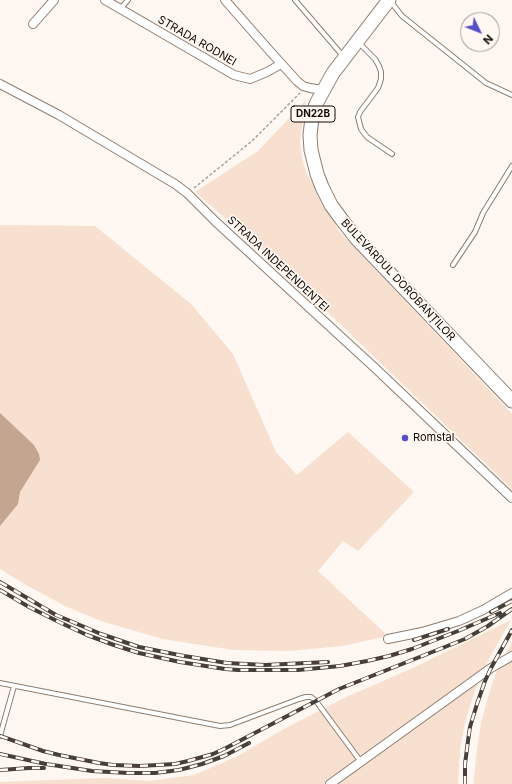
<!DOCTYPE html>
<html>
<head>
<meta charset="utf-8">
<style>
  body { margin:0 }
  #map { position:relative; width:512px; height:784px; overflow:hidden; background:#fff7f1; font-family:Inter,sans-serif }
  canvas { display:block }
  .north { position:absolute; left:460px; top:12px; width:40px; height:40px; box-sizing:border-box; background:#fff7f1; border:1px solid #9f9893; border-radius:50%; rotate:133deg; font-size:11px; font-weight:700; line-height:16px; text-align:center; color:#100a06 }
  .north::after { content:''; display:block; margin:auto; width:14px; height:18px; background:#554fc7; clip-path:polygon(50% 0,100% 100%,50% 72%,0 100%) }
</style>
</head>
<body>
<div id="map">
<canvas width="512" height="784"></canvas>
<div class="north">N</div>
</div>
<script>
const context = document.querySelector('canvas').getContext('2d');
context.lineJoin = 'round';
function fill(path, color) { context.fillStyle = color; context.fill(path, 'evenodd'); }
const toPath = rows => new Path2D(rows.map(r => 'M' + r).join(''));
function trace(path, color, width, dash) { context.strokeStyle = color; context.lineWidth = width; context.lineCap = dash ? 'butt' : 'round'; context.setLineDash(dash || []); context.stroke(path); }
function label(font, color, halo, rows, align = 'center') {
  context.font = font + ' Inter,sans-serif'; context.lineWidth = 3.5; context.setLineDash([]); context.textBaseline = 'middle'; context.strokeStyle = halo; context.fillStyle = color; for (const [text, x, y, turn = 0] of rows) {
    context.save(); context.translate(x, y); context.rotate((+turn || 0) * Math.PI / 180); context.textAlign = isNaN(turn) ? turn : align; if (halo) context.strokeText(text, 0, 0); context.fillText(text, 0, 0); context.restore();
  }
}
fill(toPath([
  [306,100,300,141,302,159,307,174,339,231,512,414,512,489,267,254,195,192,258,151],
  [0,225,95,226,191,304,233,354,276,452,297,475,348,432,414,492,358,551,343,541,318,571,388,636,342,646,290,651,233,650,163,639,101,621,65,606,26,585,0,569],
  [511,620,489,659,474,693,465,723,460,749,458,784,0,784,0,782,104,778,150,781,194,775,238,756,282,730,344,698,415,667],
  [512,642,512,784,474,784,474,777,477,749,481,723,488,697,496,673]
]), '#f7e0d0');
fill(toPath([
  [0,413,34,445,39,454,40,460,20,492,18,504,0,526]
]), '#c4a590');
const lane = toPath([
  [295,0,343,56],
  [391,2,402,16,486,83,512,95],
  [120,9,128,0],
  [359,43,375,59,379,66,381,72,381,79,378,88,360,112,358,117,361,129,367,137,392,154],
  [453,265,475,232,483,213,512,166],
  [0,683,220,726,230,725,299,699,306,697,311,697,316,701,361,762],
  [0,736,14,686]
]);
const street = toPath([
  [105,0,234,75,250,79,267,72,281,64],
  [225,0,268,49,297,81,303,86,310,88,323,90],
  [33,24,54,0],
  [0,84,59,115,175,184,187,193,216,222,375,368,512,498],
  [388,639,422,632,459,621,483,610,512,593],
  [330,784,491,668,512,656]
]);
const primary = toPath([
  [389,0,333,73,316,104,312,118,310,135,311,150,317,174,322,187,331,205,342,220,356,238,512,401]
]);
trace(lane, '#8f7d70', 6);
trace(street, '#8f7d70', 10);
trace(primary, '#8f7d70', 15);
trace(toPath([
  [194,188,252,141,300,93]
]), '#a9a29c', 1.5, [3, 2]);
trace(lane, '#fff', 4);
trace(street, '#fff', 8);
trace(primary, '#fff', 13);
const rail = toPath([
  [0,582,56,615,101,634,139,647,184,656,227,663,265,665,328,662],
  [0,590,29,607,57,621,87,635,114,645,139,653,180,662,225,669,238,670,298,670,340,666,367,661,389,656,412,649,458,631,500,613],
  [491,612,512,601],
  [414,640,448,629],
  [0,736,43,751,59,755,99,763,113,765,140,766,175,764,188,761,213,754,226,748,339,689,465,639,488,626,512,609],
  [0,754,46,764,92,771,128,773,155,773,179,770,202,764,224,756,249,743],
  [0,770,29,768,44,768],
  [465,784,465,764,468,741,470,727,477,704,485,681,491,668,512,630]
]);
trace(rail, '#46403b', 4);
trace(rail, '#fff7f1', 2.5, [8]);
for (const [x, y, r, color] of [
  [405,438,4,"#554fc7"]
]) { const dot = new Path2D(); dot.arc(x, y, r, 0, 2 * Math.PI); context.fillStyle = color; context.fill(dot); trace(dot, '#fff7f1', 1.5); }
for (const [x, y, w] of [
  [313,114,44]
]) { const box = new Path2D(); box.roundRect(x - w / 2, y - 8, w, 16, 3); context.fillStyle = '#fff7f1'; context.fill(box); trace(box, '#100a06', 1); }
label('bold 10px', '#100a06', null, [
  ["DN22B",313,114]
]);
label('11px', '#100a06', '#fff7f1', [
  ["STRADA RODNEI",197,41,30],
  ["STRADA INDEPENDENȚEI",278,264,43],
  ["BULEVARDUL DOROBANȚILOR",398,280,47]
]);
label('11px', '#100a06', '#fff7f1', [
  ["Romstal",413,438]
], 'left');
</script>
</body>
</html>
